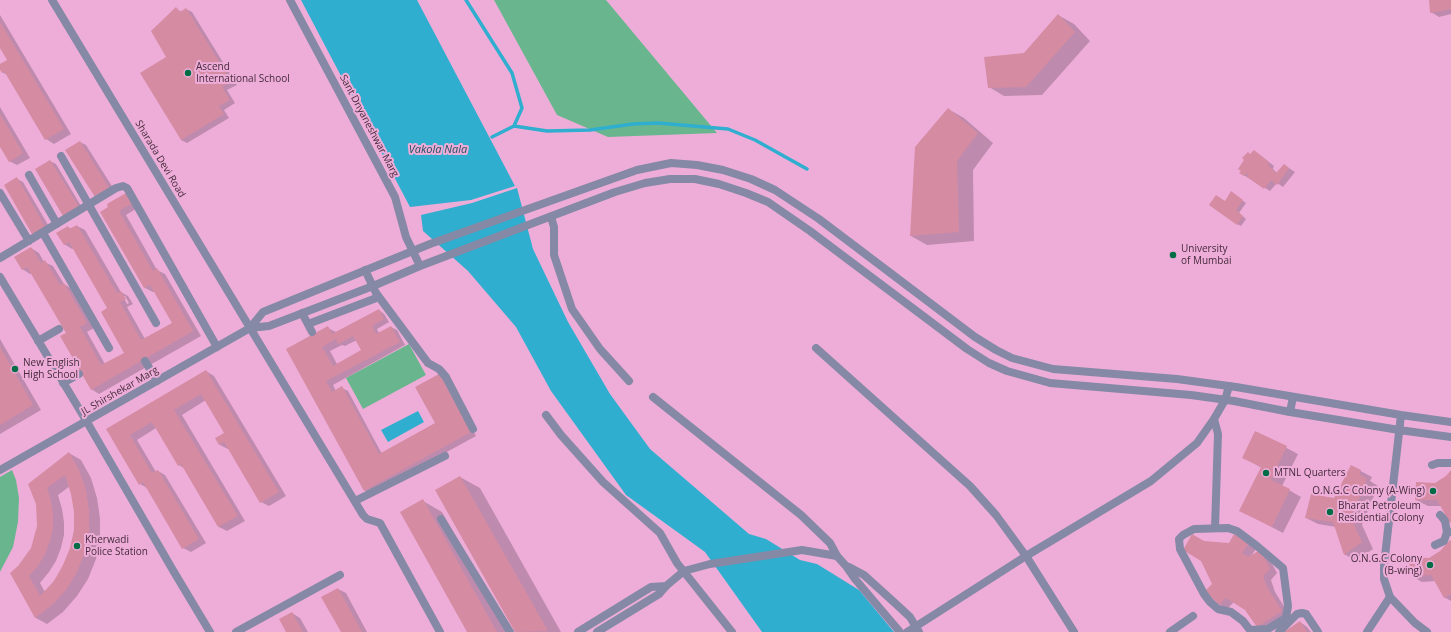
<!DOCTYPE html>
<html>
<head>
<meta charset="utf-8">
<style>
  body { margin:0 }
  canvas { display:block; background:#eeadd8 }
</style>
</head>
<body>
<canvas width="1451" height="632"></canvas>
<script>
const context = document.querySelector('canvas').getContext('2d');
context.lineJoin = 'round';
function fill(path, color) { context.fillStyle = color; context.fill(path, 'evenodd'); }
const toPath = rows => new Path2D(rows.map(r => 'M' + r).join(''));
function trace(path, color, width, dash) { context.strokeStyle = color; context.lineWidth = width; context.lineCap = dash ? 'butt' : 'round'; context.setLineDash(dash || []); context.stroke(path); }
function label(font, color, halo, rows, align = 'center') {
  context.font = font + ' "Open Sans",sans-serif'; context.lineWidth = 4; context.setLineDash([]); context.textBaseline = 'middle'; context.strokeStyle = halo; context.fillStyle = color; for (const [text, x, y, turn = 0] of rows) {
    context.save(); context.translate(x, y); context.rotate((+turn || 0) * Math.PI / 180); context.textAlign = isNaN(turn) ? turn : align; if (halo) context.strokeText(text, 0, 0); context.fillText(text, 0, 0); context.restore();
  }
}
fill(toPath([
  [494,0,606,0,717,133,608,137,557,115],
  [409,344,426,375,363,409,346,378],
  [12,470,16,480,19,498,18,522,13,547,0,572,0,477]
]), '#69b68e');
fill(toPath([
  [301,0,417,0,515,186,471,200,410,207],
  [517,188,533,249,568,322,610,394,650,449,749,534,766,539,800,560,817,564,859,590,894,632,762,632,705,552,626,495,551,391,516,327,468,271,423,231,421,215,472,203],
  [418,411,424,422,388,442,381,430]
]), '#30aecf');
fill(toPath([
  [1430,0,1451,0,1451,14,1439,17,1431,12],
  [176,9,182,12,186,9,192,12,237,85,227,90,235,103,224,110,229,118,187,143,181,140,168,57],
  [0,15,71,134,54,144,46,139,7,75,2,72,0,68,0,65,8,60,0,46],
  [1058,15,1074,24,1090,41,1042,95,1004,96,989,87,1025,54],
  [0,107,30,158,17,165,9,161,0,145],
  [948,109,964,118,993,143,973,170,974,241,927,245,911,236],
  [80,142,86,145,115,191,101,200],
  [1250,155,1260,155,1274,166,1273,169,1277,173,1284,165,1295,172,1283,187,1277,183,1270,191,1240,173],
  [50,161,56,164,84,211,64,216],
  [17,179,23,182,51,230,39,237],
  [1235,195,1246,203,1239,213,1246,219,1241,226,1237,224,1225,202],
  [134,199,139,207,126,215,157,270,165,274,201,336,99,394,91,389,67,334,32,273,30,274,22,269,31,248,39,253,44,262,53,266,64,284,72,289,94,328,87,332,105,364,125,353,109,309,74,248,72,249,64,244,68,227,71,229,77,226,85,230,121,292,128,296,133,304,127,307,145,339,173,323,155,291,153,292,145,288,101,212],
  [123,296,125,296,129,303,127,304],
  [379,310,384,314,389,322,377,329,379,333,391,327,397,330,405,345,333,385,336,391,342,388,348,391,382,454,437,424,439,375,445,378,476,436,370,494,364,490,287,350,328,328,336,332],
  [357,340,362,351,337,364,330,351,342,345,345,346],
  [0,339,41,410,0,434],
  [206,371,214,376,286,496,269,506,261,502,229,448,228,449,220,445,216,439,225,433,206,400,182,415,245,521,227,531,219,527,185,469,179,465,156,428,137,440,156,472,158,471,165,475,206,543,191,552,183,548,147,488,140,484,107,429],
  [1256,432,1298,454,1282,486,1301,497,1283,533,1241,511,1262,468,1244,458],
  [69,453,81,460,91,478,97,498,100,518,100,539,96,559,88,579,77,596,63,612,47,624,36,618,11,573,19,566,32,548,38,527,39,515,34,494],
  [70,486,75,512,75,530,71,548,64,566,54,581,45,592,40,583,49,572,56,561,61,548,64,535,64,522,62,509,58,495],
  [1351,466,1372,477,1370,481,1378,486,1362,525,1373,549,1356,561,1344,554,1336,527,1318,524,1306,518,1334,499],
  [1451,472,1451,522,1442,506,1428,506,1416,500,1435,484,1447,477],
  [460,477,480,488,561,632,516,632,436,490],
  [423,501,442,512,510,632,469,632],
  [1235,536,1257,548,1250,557,1268,556,1277,573,1271,580,1275,592,1290,616,1266,631,1258,626,1246,609,1234,602,1227,609,1219,604,1204,542,1229,544],
  [1451,541,1451,601,1444,597,1436,581,1422,582,1410,575,1429,559,1441,552],
  [338,589,346,593,367,632,342,632],
  [292,613,300,618,308,632,287,632],
  [1300,622,1307,627,1311,632,1285,632]
]), '#0003');
trace(toPath([
  [466,0,512,73,522,108,514,126,492,137],
  [514,126,547,131,590,130,633,124,658,123,728,129,755,140,807,169]
]), '#30aecf', 3.5);
fill(toPath([
  [1429,0,1451,0,1451,9,1430,13],
  [176,7,180,12,186,8,231,81,222,87,230,100,219,106,224,114,181,140,140,73,166,57,151,31],
  [1058,14,1075,32,1026,87,988,88,984,57,1024,53],
  [0,22,64,129,45,140,4,71,2,73,0,70,0,64,7,60,0,48],
  [948,108,978,133,957,161,959,232,910,236,915,147],
  [0,114,23,153,9,162,0,147],
  [80,141,109,188,95,197,65,150],
  [1254,150,1269,162,1268,165,1276,173,1284,164,1289,168,1277,185,1271,180,1264,189,1247,177,1248,175,1246,173,1244,176,1239,173,1241,171,1238,169,1244,160,1242,158,1248,152,1250,154],
  [50,160,79,207,63,216,35,169],
  [17,177,45,227,32,234,4,185],
  [1231,191,1243,200,1236,210,1243,216,1237,225,1209,205,1216,195,1225,201],
  [126,193,132,203,119,211,153,271,157,268,193,331,91,390,60,336,66,333,27,267,22,270,14,257,31,247,41,263,45,260,60,285,64,283,87,323,80,327,101,365,124,353,101,312,107,308,69,242,64,245,56,233,68,226,69,229,77,225,117,293,121,291,126,299,120,302,141,340,172,323,150,285,144,288,100,212,108,207,107,204],
  [379,309,384,319,372,326,376,334,391,326,400,342,326,381,332,392,342,386,379,454,435,423,415,387,439,374,471,432,364,491,286,349,328,326,332,334],
  [353,336,361,350,333,366,322,347,336,339,338,344],
  [0,347,33,405,0,425],
  [206,370,279,492,260,503,224,442,219,445,215,438,224,433,201,394,174,410,238,516,218,527,181,464,178,466,152,422,130,435,152,473,158,470,199,539,182,549,143,482,139,485,106,429],
  [1255,431,1287,446,1271,480,1290,489,1272,527,1239,511,1261,467,1242,458],
  [69,452,79,470,86,490,89,511,89,532,85,552,77,572,66,590,52,605,35,618,10,573,18,566,31,548,37,526,36,504,28,484],
  [65,475,71,494,74,512,74,530,70,548,63,565,54,581,40,596,29,576,38,566,45,554,50,541,53,528,53,515,51,501,47,488],
  [1351,465,1361,470,1359,474,1367,479,1351,518,1362,542,1344,555,1333,522,1305,518,1311,494,1334,498],
  [1451,470,1451,522,1450,523,1437,500,1415,500,1416,482,1435,483,1446,476],
  [460,476,548,631,515,632,435,490],
  [423,499,497,632,467,632,400,512],
  [1192,534,1204,541,1229,543,1234,534,1250,542,1242,553,1248,557,1260,550,1270,569,1263,576,1267,587,1282,611,1257,627,1245,610,1226,598,1219,605,1205,591,1212,584,1201,561,1183,550],
  [1450,540,1451,541,1451,594,1444,598,1431,575,1409,576,1410,557,1429,558,1440,551],
  [338,588,362,632,341,632,321,597],
  [292,612,303,632,286,632,279,619],
  [1300,621,1307,632,1284,632]
]), '#d58ba2');
trace(toPath([
  [52,0,363,515,367,519,380,523,440,632],
  [61,156,156,323],
  [29,175,57,224],
  [0,193,29,241],
  [551,217,554,227,554,255,572,309,600,349,629,381],
  [43,233,109,348],
  [0,258,116,188,123,186,127,188,217,347],
  [365,270,376,293,428,363,439,369,446,377,473,429],
  [0,277,87,422,174,572,210,632],
  [302,313,312,332],
  [308,324,379,297],
  [38,341,59,329],
  [816,348,970,486,996,515,1026,556,1074,632],
  [145,361,157,381],
  [63,383,79,374],
  [653,397,801,515,830,543,837,556],
  [1290,412,1293,397],
  [546,415,561,435,603,482,660,533,677,563,732,632],
  [1214,419,1218,434,1215,528],
  [1432,465,1438,463,1451,463],
  [355,501,445,456],
  [1440,515,1442,517,1445,521,1447,532],
  [441,519,510,632],
  [1228,528,1237,531,1257,546,1283,568,1288,606,1286,618,1268,629,1250,630,1243,621,1231,612,1218,609,1210,602,1204,594,1180,549,1179,539,1183,535,1194,529,1228,528],
  [1435,545,1444,541,1447,532,1451,532],
  [236,632,340,575],
  [907,632,1026,556,1151,481,1197,443,1214,419,1225,400,1229,386],
  [1170,632,1193,616],
  [1279,632,1297,614,1302,613,1306,614,1318,632],
  [1367,632,1390,597]
]), '#8589a5', 8);
trace(toPath([
  [290,0,395,197,406,237,420,266],
  [250,328,263,312,430,244,637,170,671,163,697,165,723,170,751,179,775,190,819,219,975,337,996,350,1012,358,1053,369,1177,379,1236,387,1401,415,1451,422],
  [1401,415,1384,565,1384,579,1390,597,1415,623,1427,632],
  [0,470,250,328,269,326,373,286,420,266,615,192,645,183,670,179,695,179,719,184,746,193,768,202,810,231,967,349,989,363,1007,371,1050,383,1191,395,1234,401,1290,412,1399,430,1451,437],
  [849,567,864,575,896,604,910,617,919,632],
  [578,632,651,587,666,586],
  [597,632,659,594,666,586,684,571,710,564,802,550,837,556,846,566,855,579,900,632]
]), '#8589a5', 8);
for (const [x, y, r, color] of [
  [188,73,4,"#006d45"],
  [1173,255,4,"#006d45"],
  [15,369,4,"#006d45"],
  [1266,473,4,"#006d45"],
  [1433,491,4,"#006d45"],
  [1330,512,4,"#006d45"],
  [77,546,4,"#006d45"],
  [1430,565,4,"#006d45"]
]) { const dot = new Path2D(); dot.arc(x, y, r, 0, 2 * Math.PI); context.fillStyle = color; context.fill(dot); trace(dot, '#eeadd8', 1.5); }
label('10px', '#452b3c', '#eeadd8', [
  ["Ascend",196,67],
  ["International School",196,79],
  ["University",1181,249],
  ["of Mumbai",1181,261],
  ["New English",23,363],
  ["High School",23,375],
  ["MTNL Quarters",1274,473],
  ["O.N.G.C Colony (A-Wing)",1425,491,"right"],
  ["Bharat Petroleum",1338,506],
  ["Residential Colony",1338,518],
  ["Kherwadi",85,540],
  ["Police Station",85,552],
  ["O.N.G.C Colony",1422,559,"right"],
  ["(B-wing)",1422,571,"right"]
], 'left');
label('10px', '#452b3c', '#eeadd8', [
  ["Sant Dnyaneshwar Marg",369,126,62],
  ["Sharada Devi Road",160,159,59],
  ["JL Shirshekar Marg",120,391,-30]
]);
label('italic 11px', '#1e505e', '#eeadd8', [
  ["Vakola Nala",438,150]
]);
</script>
</body>
</html>
